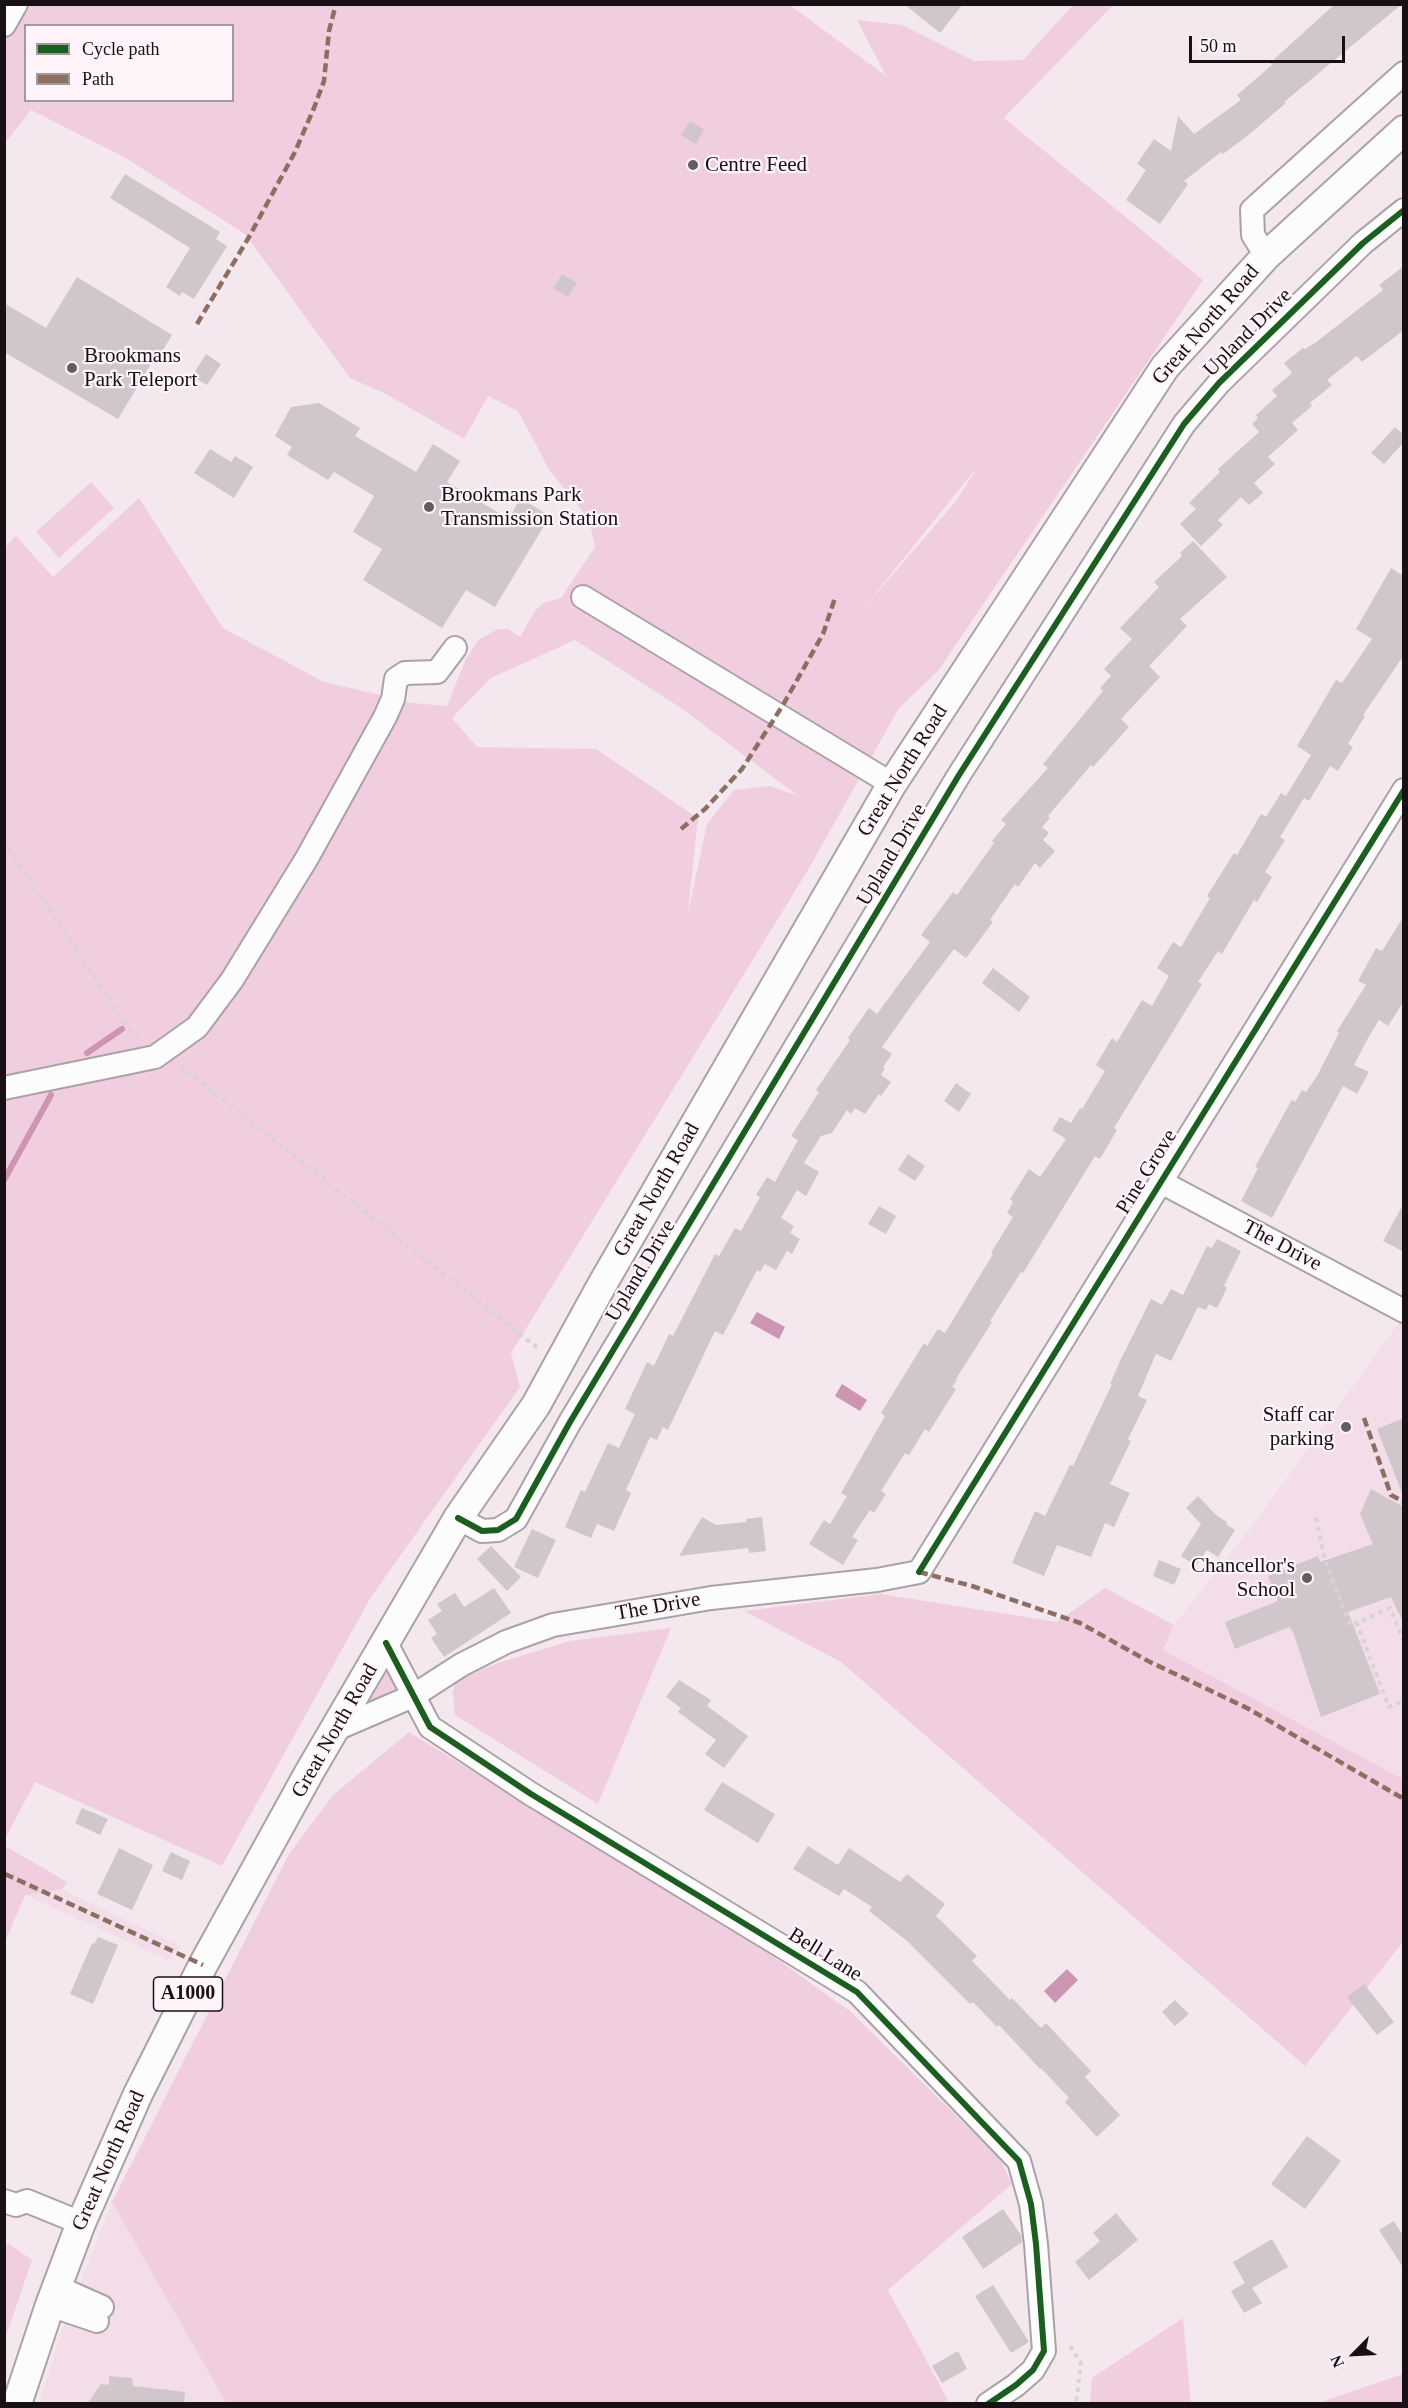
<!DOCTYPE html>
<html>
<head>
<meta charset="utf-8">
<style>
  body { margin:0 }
  #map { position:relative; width:1408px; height:2408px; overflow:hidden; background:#f4e8ee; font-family:Georgia,serif }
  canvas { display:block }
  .frame { position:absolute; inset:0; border:6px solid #181014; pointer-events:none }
  .legend { position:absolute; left:24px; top:24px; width:210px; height:78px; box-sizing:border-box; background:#fef4f9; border:2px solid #a2999d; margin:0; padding:8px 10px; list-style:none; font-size:18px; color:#181014 }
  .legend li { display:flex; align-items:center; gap:12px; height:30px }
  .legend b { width:30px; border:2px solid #a2999d }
  .north { position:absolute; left:1324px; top:2324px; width:60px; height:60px; -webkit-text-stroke:4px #fef4f9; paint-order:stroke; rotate:246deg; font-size:16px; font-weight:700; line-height:24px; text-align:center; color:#181014 }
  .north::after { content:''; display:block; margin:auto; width:21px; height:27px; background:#181014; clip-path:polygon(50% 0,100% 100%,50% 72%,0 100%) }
  .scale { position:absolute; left:1189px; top:36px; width:156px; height:27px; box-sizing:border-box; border:3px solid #181014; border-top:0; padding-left:8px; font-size:18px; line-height:21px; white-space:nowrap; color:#181014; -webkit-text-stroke:4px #fef4f9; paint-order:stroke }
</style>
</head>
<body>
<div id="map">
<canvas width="1408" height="2408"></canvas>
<div class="frame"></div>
<ul class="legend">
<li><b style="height:8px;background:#1b5e20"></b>Cycle path</li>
<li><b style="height:8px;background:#8d6e63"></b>Path</li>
</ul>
<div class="north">N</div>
<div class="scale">50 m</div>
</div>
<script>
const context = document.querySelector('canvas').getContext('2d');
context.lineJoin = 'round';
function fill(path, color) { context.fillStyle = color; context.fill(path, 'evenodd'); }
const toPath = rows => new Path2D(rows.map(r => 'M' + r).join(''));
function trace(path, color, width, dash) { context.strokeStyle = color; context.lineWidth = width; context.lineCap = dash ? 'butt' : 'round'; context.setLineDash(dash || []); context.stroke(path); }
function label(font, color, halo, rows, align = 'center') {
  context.font = font + ' Georgia,serif'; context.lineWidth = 4.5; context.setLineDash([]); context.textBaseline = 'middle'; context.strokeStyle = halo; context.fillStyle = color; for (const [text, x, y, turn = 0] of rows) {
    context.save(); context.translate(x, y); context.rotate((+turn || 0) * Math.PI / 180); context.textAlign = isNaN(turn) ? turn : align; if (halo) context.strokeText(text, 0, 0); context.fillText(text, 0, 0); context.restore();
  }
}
fill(toPath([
  [1403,1317,1403,1779,1163,1650,1174,1625,1248,1531],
  [5,1846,67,1882,62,1889,181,1946,168,1960,25,1895,5,1942],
  [112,2202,226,2403,39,2404,62,2330]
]), '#f3dde8');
fill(toPath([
  [11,5,790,5,886,76,857,20,902,25,974,61,1023,60,1073,5,1113,5,1004,118,1203,280,938,671,899,708,808,870,511,1353,520,1387,371,1597,222,1866,35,1782,5,1839,5,547,16,536,53,577,139,498,223,628,324,682,385,696,401,702,447,706,465,661,478,640,498,629,508,629,520,637,535,611,543,603,561,598,595,547,589,519,550,471,518,411,488,396,464,439,386,394,350,378,245,234,124,157,31,110,5,143,4,15],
  [26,26,232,26,232,100,26,100],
  [975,471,956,501,863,609,974,471],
  [575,640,681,708,798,796,770,786,734,790,707,824,688,913,698,818,596,749,477,747,452,718,491,678],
  [91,482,114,508,59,558,36,532],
  [1105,1588,1174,1625,1163,1650,1403,1779,1403,1942,1305,2066,841,1662,744,1611,881,1594,1057,1622],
  [671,1628,598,1804,455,1715,453,1692,455,1681,498,1663,570,1641],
  [389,1666,399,1680,399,1693,365,1709],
  [409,1732,767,1952,851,2012,1000,2159,1012,2184,888,2290,948,2400,942,2404,226,2403,112,2202,289,1854,333,1795],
  [5,1846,67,1882,62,1889,25,1895,5,1942],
  [8,2243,32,2260,5,2339,4,2249],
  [1183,2318,1191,2403,1090,2403,1092,2378],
  [1403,2374,1403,2403,1318,2403]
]), '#f0cedf');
fill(toPath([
  [757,1312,785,1327,779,1339,750,1323],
  [842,1384,867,1400,860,1411,835,1396],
  [1067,1969,1078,1980,1055,2003,1044,1991]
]), '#cd95b2');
trace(toPath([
  [87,1053,122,1029],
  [4,1180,51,1095]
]), '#cd95b2', 6);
fill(toPath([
  [904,4,963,4,940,33],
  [1335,4,1402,4,1284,102,1286,103,1247,136,1223,154,1221,152,1184,181,1188,184,1160,224,1126,200,1146,170,1137,164,1154,139,1171,151,1178,116,1194,134,1241,100,1237,95,1272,65,1270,63],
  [690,121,704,129,696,144,681,135],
  [125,174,220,232,216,239,227,246,194,299,182,292,180,296,166,287,190,248,110,198],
  [1404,266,1404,330,1362,362,1357,356,1327,380,1332,385,1310,403,1312,406,1292,423,1298,430,1268,457,1275,464,1254,483,1263,493,1249,505,1241,497,1218,520,1223,525,1201,546,1180,524,1196,509,1189,503,1220,472,1218,469,1259,432,1252,424,1258,418,1256,415,1277,396,1272,390,1292,373,1284,363,1303,348,1305,349,1315,343,1383,290,1379,285],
  [562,274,577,283,568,297,553,288],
  [77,277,172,335,157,360,154,359,118,419,4,352,4,303,46,328],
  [206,354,221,364,207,385,192,376],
  [319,403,360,428,355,436,416,472,433,444,460,461,447,482,509,519,520,498,550,516,495,607,466,590,442,628,363,580,382,549,353,532,374,496,334,472,328,480,287,455,292,447,275,436,291,407],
  [1395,427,1404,435,1404,442,1384,464,1371,453],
  [210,449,231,462,235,456,253,467,234,498,194,473],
  [1193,541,1227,577,1180,619,1187,626,1149,666,1160,677,1121,719,1129,727,1093,767,1091,765,1048,816,1050,818,1042,827,1049,833,1043,840,1055,851,1040,868,1035,863,1018,887,1015,884,990,920,993,922,966,958,954,949,914,1002,882,1047,892,1054,883,1067,885,1068,881,1075,891,1082,881,1096,879,1094,865,1114,855,1108,851,1114,847,1110,832,1133,821,1136,804,1163,819,1172,806,1196,797,1190,781,1218,794,1226,790,1233,800,1239,792,1254,787,1251,776,1270,765,1264,760,1272,757,1270,723,1335,715,1331,668,1430,663,1427,657,1440,650,1437,626,1490,631,1493,614,1531,597,1524,591,1538,565,1527,581,1490,585,1492,608,1443,619,1448,635,1414,625,1409,647,1362,654,1366,669,1334,673,1336,715,1254,719,1256,735,1228,741,1231,760,1197,756,1195,767,1177,775,1182,798,1140,791,1136,819,1092,816,1090,850,1040,848,1038,869,1008,877,1014,930,942,921,935,953,892,957,895,994,843,992,841,1006,824,1001,820,1048,768,1043,764,1103,691,1100,688,1111,676,1104,669,1132,639,1120,628,1159,587,1154,582,1182,556,1180,553],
  [1391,568,1404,576,1404,655,1363,715,1365,716,1348,744,1353,747,1338,771,1330,766,1309,801,1304,798,1280,837,1285,840,1265,872,1272,877,1257,902,1254,900,1222,954,1218,951,1198,982,1202,984,1114,1128,1117,1130,1100,1159,1095,1156,1023,1273,1021,1272,990,1321,992,1322,956,1379,957,1380,952,1387,956,1389,929,1432,925,1429,909,1455,905,1453,881,1491,886,1494,874,1513,870,1510,852,1537,858,1540,843,1565,809,1544,824,1520,830,1524,847,1496,841,1493,885,1416,881,1413,924,1343,927,1346,938,1329,945,1333,993,1254,991,1253,1013,1217,1007,1213,1013,1202,1010,1199,1029,1169,1040,1177,1066,1139,1052,1130,1060,1117,1071,1123,1080,1108,1082,1109,1105,1071,1096,1065,1112,1038,1117,1042,1142,1000,1152,1006,1169,976,1157,968,1173,942,1181,947,1210,898,1207,896,1234,853,1237,855,1261,814,1266,817,1281,793,1286,796,1311,755,1297,746,1336,680,1342,683,1372,639,1356,629],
  [1404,916,1404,1001,1388,1026,1379,1020,1368,1038,1354,1065,1369,1072,1357,1094,1343,1086,1272,1218,1241,1201,1258,1168,1255,1167,1285,1112,1292,1100,1295,1102,1302,1090,1306,1092,1317,1076,1339,1033,1337,1031,1366,985,1358,981,1376,948,1382,951],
  [993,968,1030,997,1019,1012,982,983],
  [956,1083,971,1094,959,1112,944,1101],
  [908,1154,925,1166,915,1181,898,1170],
  [1404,1203,1404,1252,1383,1241],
  [879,1206,896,1216,886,1234,868,1224],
  [1217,1239,1241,1251,1224,1286,1227,1288,1217,1308,1209,1304,1206,1310,1198,1307,1171,1361,1156,1354,1138,1396,1147,1400,1128,1439,1131,1441,1110,1484,1130,1493,1114,1527,1105,1523,1091,1557,1057,1545,1044,1576,1012,1563,1035,1511,1045,1516,1070,1465,1073,1466,1112,1384,1110,1384,1120,1361,1151,1299,1162,1305,1171,1289,1183,1295,1207,1246,1212,1248],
  [1404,1418,1404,1493,1402,1493,1377,1429],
  [1371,1489,1404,1507,1404,1624,1391,1597,1348,1612,1380,1694,1321,1717,1293,1632,1289,1627,1235,1649,1225,1622,1278,1601,1268,1576,1318,1556,1320,1562,1373,1544,1360,1514],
  [1198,1496,1217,1516,1227,1522,1226,1524,1235,1530,1218,1557,1207,1550,1196,1566,1181,1556,1201,1524,1186,1508],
  [702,1517,716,1525,746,1522,746,1519,762,1517,766,1551,749,1553,748,1548,679,1556],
  [532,1529,556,1540,538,1578,514,1567],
  [491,1546,521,1577,507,1591,477,1559],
  [1159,1560,1181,1569,1174,1585,1153,1576],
  [494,1588,511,1613,444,1657,431,1638,437,1634,428,1620,442,1611,437,1604,455,1593,464,1607],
  [679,1680,711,1700,707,1706,748,1736,724,1768,705,1754,716,1740,678,1712,681,1708,666,1697],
  [722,1782,775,1814,758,1843,704,1810],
  [82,1808,108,1819,100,1835,75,1823],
  [808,1846,838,1865,849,1848,900,1882,907,1874,945,1904,936,1916,977,1956,972,1961,1010,2000,1012,1998,1041,2028,1046,2023,1091,2071,1085,2077,1120,2115,1097,2137,1065,2102,1069,2098,1041,2068,1040,2069,999,2025,997,2027,973,2002,970,2004,907,1941,869,1911,872,1907,844,1889,839,1896,793,1869],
  [119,1848,153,1865,132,1910,97,1894],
  [171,1852,190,1861,182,1880,162,1871],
  [98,1937,118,1945,93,2004,70,1994,92,1943,94,1944],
  [1364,1984,1394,2022,1377,2035,1347,1997],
  [1175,2000,1189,2014,1175,2026,1162,2012],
  [1307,2136,1341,2161,1305,2209,1271,2184],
  [1003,2209,1021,2235,1022,2242,983,2269,962,2237],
  [1116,2213,1138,2240,1089,2280,1075,2262,1100,2241,1093,2233],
  [1394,2221,1404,2237,1404,2269,1379,2230],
  [1272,2239,1288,2267,1252,2288,1262,2303,1244,2313,1231,2291,1245,2283,1233,2262],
  [993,2285,1029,2342,1011,2353,975,2296],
  [958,2351,967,2369,942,2383,932,2366],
  [109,2376,132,2378,133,2386,185,2392,184,2403,88,2403,101,2384,109,2385]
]), '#d1c6cb');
const minor = toPath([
  [4,25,16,4],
  [1266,256,1253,235,1252,210,1404,73],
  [583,597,892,784],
  [4,1088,155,1057,197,1027,232,980,307,858,385,717,393,699,396,679,405,673,437,672,455,648],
  [1161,1182,1404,1311],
  [458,1518,482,1531,498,1530,516,1519,570,1422,959,775,1184,424,1219,383,1363,243,1404,210],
  [386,1643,430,1727,531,1794,857,1992,1019,2161,1031,2204,1036,2244,1044,2351,1033,2370,1016,2385,988,2404],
  [334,1730,413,1696,461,1665,506,1642,553,1625,711,1598,877,1580,919,1572,1404,790],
  [4,2201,16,2205,27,2201,81,2223],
  [57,2287,102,2307],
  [50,2305,97,2321]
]);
const major = toPath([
  [17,2404,50,2305,81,2223,138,2094,203,1965,310,1771,458,1518,536,1405,603,1283,892,784,1165,367,1266,256,1404,130]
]);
trace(minor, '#aaa2a6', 26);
trace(major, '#aaa2a6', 32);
trace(toPath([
  [4,841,131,1032,142,1039],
  [180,1066,539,1349],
  [1316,1518,1325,1560,1350,1625,1357,1623],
  [1404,1642,1390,1608,1357,1623,1389,1707,1404,1701],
  [1070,2346,1081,2363,1076,2404]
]), '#d8d4d5', 4, [4.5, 4.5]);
trace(minor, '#fdfcfc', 22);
trace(major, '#fdfcfc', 28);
trace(toPath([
  [197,324,249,237,295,152,314,108,324,81,329,31,336,4],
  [681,829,705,809,742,769,783,705,823,634,835,598],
  [1364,1418,1391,1495,1404,1502],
  [919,1572,972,1586,1080,1623,1148,1661,1247,1708,1404,1799],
  [5,1874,203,1965]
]), '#8d6e63', 4.5, [9, 4.5]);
trace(toPath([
  [458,1518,482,1531,498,1530,516,1519,570,1422,959,775,1184,424,1219,383,1363,243,1404,210],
  [919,1572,1404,790],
  [386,1643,430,1727,531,1794,857,1992,1019,2161,1031,2204,1036,2244,1044,2351,1033,2370,1016,2385,988,2404]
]), '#1b5e20', 6);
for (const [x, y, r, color] of [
  [693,165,6,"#655c60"],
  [72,368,6,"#655c60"],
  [429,507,6,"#655c60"],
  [1346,1427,6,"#655c60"],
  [1307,1578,6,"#655c60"]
]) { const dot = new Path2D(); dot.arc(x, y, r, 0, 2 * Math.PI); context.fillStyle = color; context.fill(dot); trace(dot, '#fef4f9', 2); }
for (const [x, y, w] of [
  [188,1994,69]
]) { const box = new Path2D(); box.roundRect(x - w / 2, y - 17, w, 34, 4.5); context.fillStyle = '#fef4f9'; context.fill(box); trace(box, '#181014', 1.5); }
label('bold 20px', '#181014', null, [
  ["A1000",188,1994]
]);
label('21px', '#181014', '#fef4f9', [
  ["Centre Feed",705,165],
  ["Brookmans",84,356],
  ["Park Teleport",84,380],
  ["Brookmans Park",441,495],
  ["Transmission Station",441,519],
  ["Staff car",1334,1415,"right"],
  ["parking",1334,1439,"right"],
  ["Chancellor's",1295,1566,"right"],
  ["School",1295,1590,"right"]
], 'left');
label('21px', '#181014', '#fef4f9', [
  ["Great North Road",1206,325,-49],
  ["Upland Drive",1248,333,-45],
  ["Great North Road",903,771,-58],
  ["Upland Drive",892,855,-59],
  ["Pine Grove",1147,1172,-58],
  ["Great North Road",657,1190,-60],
  ["The Drive",1282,1246,28],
  ["Upland Drive",641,1271,-59],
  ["The Drive",658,1607,-10],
  ["Great North Road",335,1731,-60],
  ["Bell Lane",825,1955,32],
  ["Great North Road",109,2161,-66]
]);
</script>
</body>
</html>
